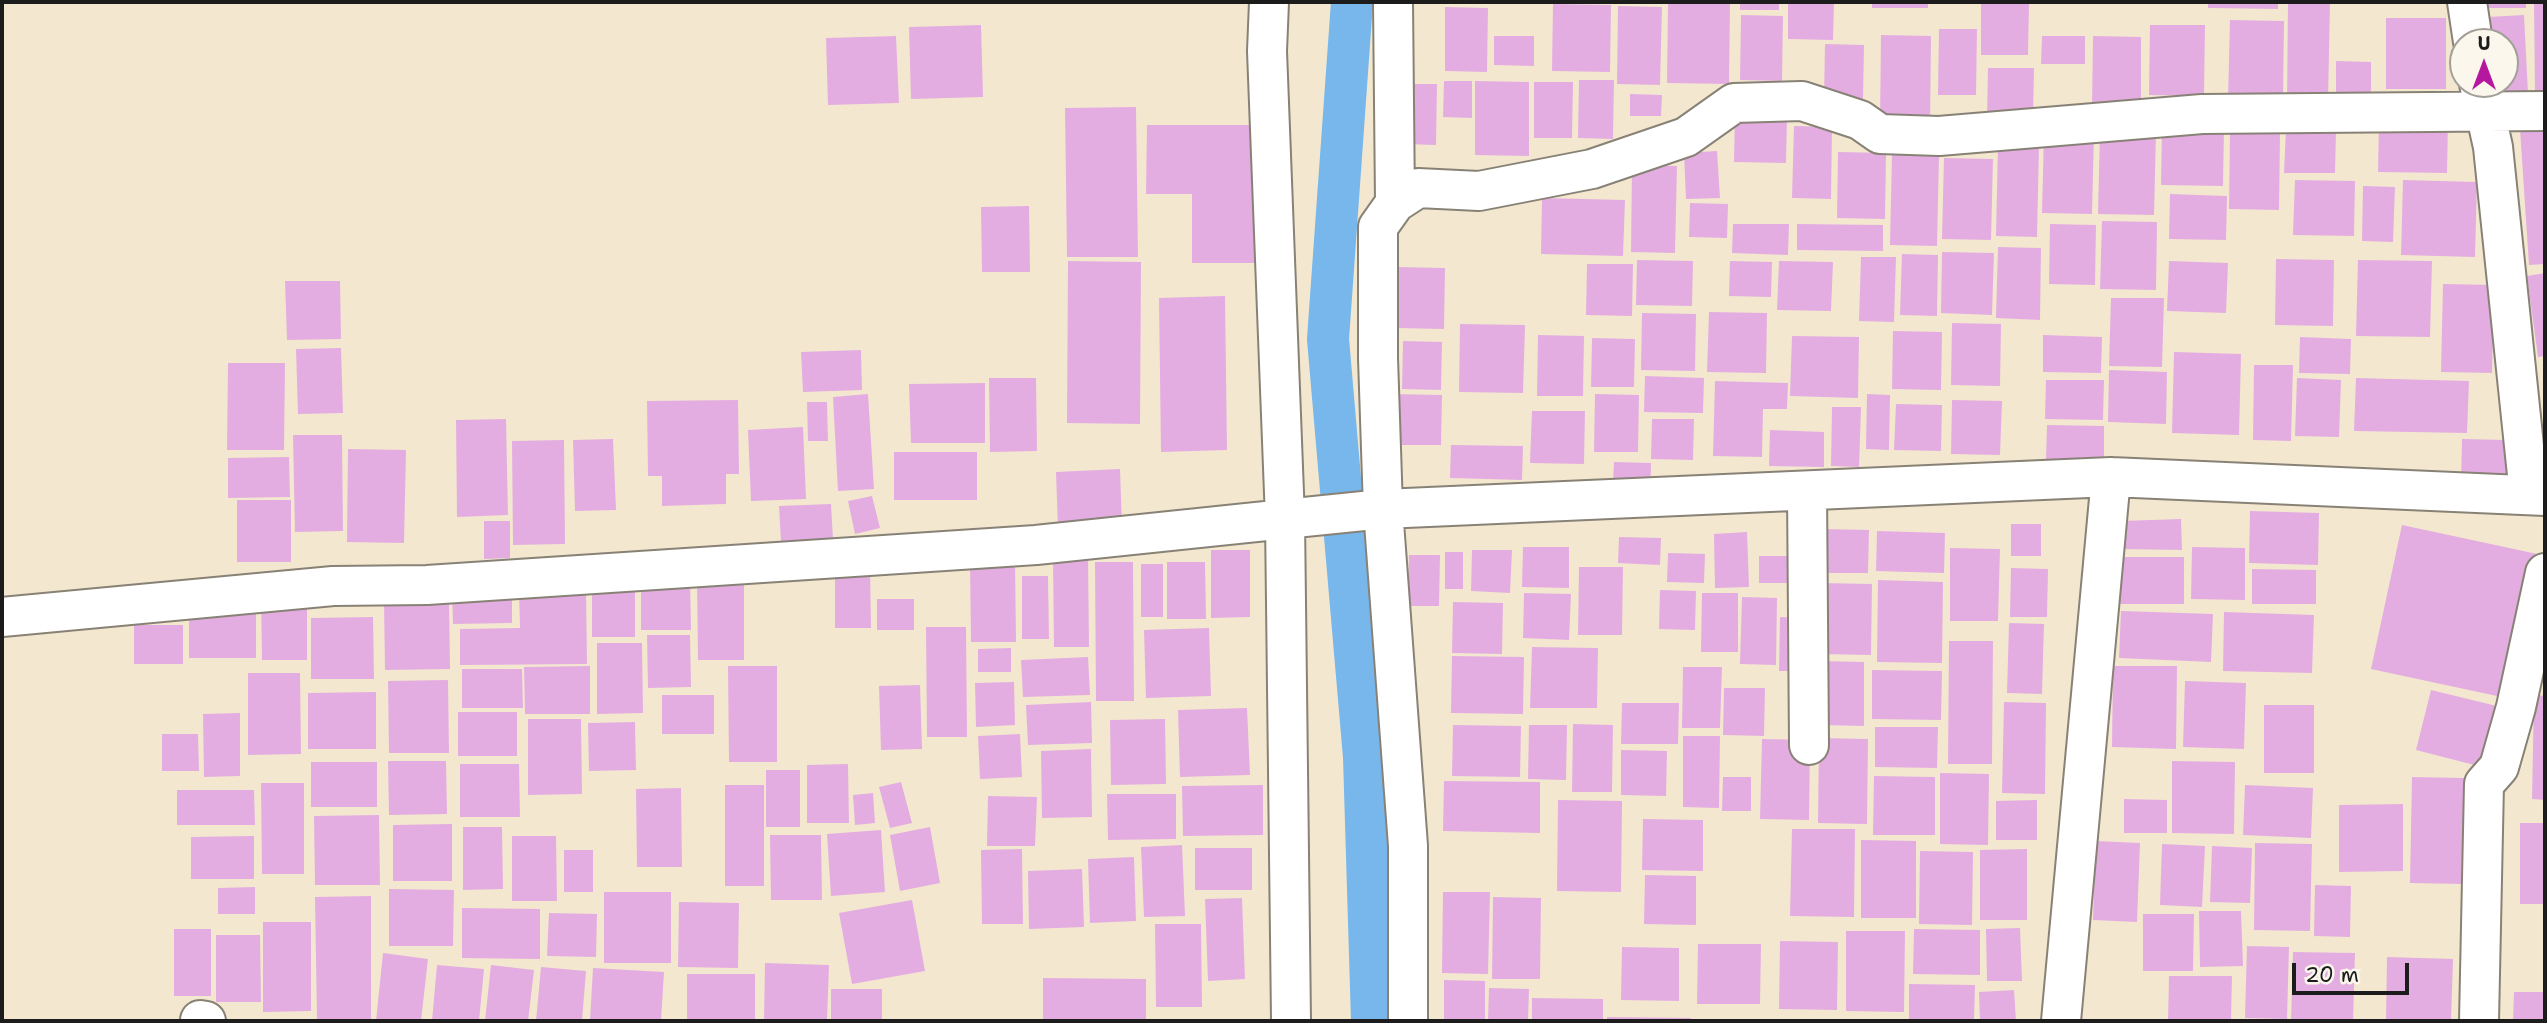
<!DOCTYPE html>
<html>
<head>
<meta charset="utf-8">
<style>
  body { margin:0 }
  #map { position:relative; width:2547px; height:1023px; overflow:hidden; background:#f3e8cf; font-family:"Shantell Sans",sans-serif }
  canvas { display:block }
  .frame { position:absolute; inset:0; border:4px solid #1c1c1c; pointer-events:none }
  .north { position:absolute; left:2449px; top:28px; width:70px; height:70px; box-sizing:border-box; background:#fbf7ec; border:2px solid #a29f99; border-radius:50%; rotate:0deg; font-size:19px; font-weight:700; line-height:28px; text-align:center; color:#1c1c1c }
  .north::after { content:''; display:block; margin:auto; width:24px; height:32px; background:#b5179e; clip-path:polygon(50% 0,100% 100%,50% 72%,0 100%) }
  .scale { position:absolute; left:2292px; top:963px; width:117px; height:32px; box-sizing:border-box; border:4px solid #1c1c1c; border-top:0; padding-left:9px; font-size:21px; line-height:24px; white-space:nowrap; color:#1c1c1c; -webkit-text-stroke:5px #fbf7ec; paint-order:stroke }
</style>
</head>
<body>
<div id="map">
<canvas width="2547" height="1023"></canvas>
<div class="frame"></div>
<div class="north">U</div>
<div class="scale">20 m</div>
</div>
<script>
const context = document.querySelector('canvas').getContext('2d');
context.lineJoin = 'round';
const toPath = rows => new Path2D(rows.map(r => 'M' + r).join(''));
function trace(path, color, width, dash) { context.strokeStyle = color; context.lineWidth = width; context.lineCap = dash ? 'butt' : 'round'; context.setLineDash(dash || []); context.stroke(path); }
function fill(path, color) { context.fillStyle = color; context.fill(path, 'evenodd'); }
trace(toPath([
  [1352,2,1328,339,1364,757,1372,1021]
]), '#78b7ec', 42);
fill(toPath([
  [1668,2,1730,2,1729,84,1667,83],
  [1740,2,1779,2,1779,10,1740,10],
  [1788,2,1834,2,1833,40,1788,39],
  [1872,2,1928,2,1928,8,1872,8],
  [1981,2,2029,2,2028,55,1981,55],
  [2208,2,2278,2,2278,9,2208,8],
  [2288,2,2330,2,2328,102,2287,102],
  [2485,2,2526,2,2526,8,2485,8],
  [2534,2,2545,2,2545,97,2535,97],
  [1553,4,1611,5,1610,72,1552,71],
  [1618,6,1662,7,1660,85,1617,84],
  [1445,7,1488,8,1487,72,1445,71],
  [1741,15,1783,16,1782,81,1740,80],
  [2524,15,2528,93,2492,94,2491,84,2505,84,2505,42,2489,42,2488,17],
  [2386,18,2446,18,2446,89,2386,89],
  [2230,20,2284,21,2283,101,2228,100],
  [981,25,983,97,911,99,909,27],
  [2150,25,2205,25,2204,96,2149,95],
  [1939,29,1977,29,1976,95,1938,95],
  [1881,35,1931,36,1930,125,1880,125],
  [896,36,899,103,828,105,826,38],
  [1494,36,1534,36,1534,66,1494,65],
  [2042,36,2085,36,2085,64,2041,64],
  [2093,36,2141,37,2141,107,2092,107],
  [1825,44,1864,45,1863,99,1824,99],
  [2336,61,2371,62,2371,98,2336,97],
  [1988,68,2034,68,2033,118,1987,117],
  [1579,80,1614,80,1613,139,1578,138],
  [1444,81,1472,81,1472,118,1443,117],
  [1475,81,1529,82,1529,156,1475,155],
  [1534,82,1573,82,1572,138,1534,138],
  [1403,84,1437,84,1436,145,1402,144],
  [1630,94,1662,95,1661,116,1630,116],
  [1136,107,1138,257,1067,257,1065,108],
  [1735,112,1787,113,1786,163,1734,162],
  [2379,119,2448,121,2447,173,2378,172],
  [1147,125,1256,125,1257,263,1192,263,1192,194,1146,194],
  [2162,125,2224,127,2223,186,2161,185],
  [1794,126,1832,127,1831,199,1792,198],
  [2545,128,2545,264,2529,265,2520,129],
  [2286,129,2336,130,2335,173,2284,173],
  [2100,131,2156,132,2154,215,2098,214],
  [2230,132,2280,133,2279,210,2229,209],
  [2044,133,2094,134,2092,214,2042,213],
  [1998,144,2039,145,2037,237,1996,236],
  [1717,151,1720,198,1686,199,1684,153],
  [1838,152,1886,153,1885,219,1837,218],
  [1892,153,1939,154,1937,246,1890,245],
  [1944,158,1993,159,1991,240,1942,239],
  [1632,165,1677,166,1675,253,1631,252],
  [2295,180,2355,181,2354,236,2293,235],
  [2403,180,2477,182,2475,257,2401,255],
  [2363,186,2395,187,2393,242,2362,241],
  [2170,194,2227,196,2226,240,2169,239],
  [1542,198,1625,200,1623,256,1541,254],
  [1690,203,1728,204,1727,238,1689,237],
  [1029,206,1030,272,982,272,981,207],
  [2102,221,2157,222,2156,290,2100,289],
  [1733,224,1789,224,1788,255,1732,253],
  [1797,224,1883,225,1883,251,1797,250],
  [2050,224,2096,225,2095,285,2049,284],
  [1998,247,2041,248,2040,320,1996,318],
  [1942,252,1994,253,1992,315,1941,313],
  [1902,254,1938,255,1937,316,1900,315],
  [1861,257,1896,257,1894,322,1859,321],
  [2276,259,2334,260,2333,326,2275,325],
  [1637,260,1693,261,1692,306,1636,305],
  [2358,260,2432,261,2430,337,2356,336],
  [1068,261,1141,262,1140,424,1067,423],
  [1730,261,1772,262,1771,297,1729,296],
  [1779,261,1833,262,1831,311,1777,310],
  [2169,261,2228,263,2226,313,2167,311],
  [1587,264,1633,264,1632,316,1586,315],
  [1397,267,1445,268,1444,329,1395,328],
  [2545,273,2545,356,2538,357,2527,276],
  [285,281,340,281,341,339,287,340],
  [2443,284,2494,285,2492,373,2441,372],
  [1225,296,1227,450,1161,452,1159,298],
  [2111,298,2164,298,2162,367,2109,366],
  [1709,312,1767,313,1766,373,1707,372],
  [1642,313,1696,314,1695,371,1641,370],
  [1952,323,2001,324,2000,386,1951,385],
  [1460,324,1525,325,1523,393,1459,392],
  [1893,331,1942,332,1941,390,1892,389],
  [1538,335,1584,336,1583,396,1537,396],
  [2043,335,2102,337,2101,373,2043,372],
  [1792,336,1859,337,1858,398,1790,396],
  [2300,337,2351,339,2350,374,2299,373],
  [1592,338,1635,339,1634,387,1591,387],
  [1403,341,1442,342,1441,390,1402,389],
  [341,348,343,413,298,414,296,349],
  [861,350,862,390,803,392,801,352],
  [2174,352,2241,354,2239,435,2172,433],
  [228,363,285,363,284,450,227,450],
  [2254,365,2293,365,2291,441,2253,440],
  [2109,370,2167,372,2166,424,2108,422],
  [1645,376,1704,378,1703,413,1644,412],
  [989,378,1036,378,1037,451,990,452],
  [2297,378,2341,380,2339,437,2295,436],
  [2356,378,2469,381,2467,433,2354,431],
  [2046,380,2104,380,2103,420,2045,419],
  [1715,381,1788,383,1787,409,1763,409,1762,457,1713,456],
  [985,383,985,443,911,443,909,384],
  [868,394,874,489,838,491,833,397],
  [1391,394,1442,395,1441,445,1391,445],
  [1595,394,1639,395,1638,452,1594,452],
  [1867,394,1890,395,1889,450,1866,449],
  [738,400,739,474,726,474,726,504,662,506,662,476,648,476,647,401],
  [1952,400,2002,401,2000,455,1951,454],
  [807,402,827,402,828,441,808,441],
  [1896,404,1942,405,1941,451,1894,450],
  [1832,407,1861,407,1859,467,1831,466],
  [1532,411,1585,411,1584,464,1530,463],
  [506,419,508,515,457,517,456,420],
  [1652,419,1694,419,1693,460,1651,459],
  [2047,425,2104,426,2104,460,2046,459],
  [803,427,806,499,751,501,748,430],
  [1770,430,1824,432,1824,467,1769,466],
  [293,435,342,435,343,531,295,532],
  [613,439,616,510,575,511,573,440],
  [2462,439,2507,440,2506,482,2461,482],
  [564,440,565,544,513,545,512,441],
  [1451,445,1523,446,1522,480,1450,478],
  [348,449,406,450,404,543,347,542],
  [894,452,977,452,977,500,894,500],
  [289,457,290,497,228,498,228,458],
  [1614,462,1651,463,1650,508,1612,506],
  [1120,469,1122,526,1058,529,1056,472],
  [872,496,880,528,855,534,848,501],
  [237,500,291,500,291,562,237,562],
  [831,504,833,539,781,541,779,506],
  [2250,511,2319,513,2318,565,2249,563],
  [2181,519,2182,550,2119,549,2120,521],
  [484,521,510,521,510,558,484,559],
  [2011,524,2041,524,2041,556,2011,556],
  [2402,525,2542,555,2511,699,2371,669],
  [1822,529,1869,530,1868,573,1822,573],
  [1877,531,1945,533,1944,573,1876,571],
  [1747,532,1749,587,1715,588,1714,534],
  [1619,537,1661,538,1660,565,1618,563],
  [1523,547,1569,547,1569,588,1522,587],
  [2192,547,2245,548,2245,600,2191,599],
  [1950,548,2000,549,1998,621,1950,621],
  [1211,550,1250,550,1250,617,1211,618],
  [1472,550,1512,550,1510,593,1471,591],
  [1445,552,1463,552,1463,589,1445,589],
  [1668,553,1705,554,1704,583,1667,582],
  [1409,555,1440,555,1439,606,1408,606],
  [1759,556,1788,556,1788,583,1759,583],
  [2117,557,2184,557,2184,604,2117,604],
  [1015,559,1016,642,971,642,970,560],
  [1088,559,1089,647,1054,647,1053,560],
  [1095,562,1133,562,1134,701,1096,701],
  [1167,562,1205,562,1206,619,1167,619],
  [1141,564,1163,564,1163,617,1141,617],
  [835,567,870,567,871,628,835,628],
  [1579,567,1623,567,1622,635,1578,635],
  [2011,568,2048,569,2047,617,2010,617],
  [2252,569,2316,570,2316,604,2252,604],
  [1022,576,1048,576,1049,639,1022,639],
  [697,577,744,577,744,660,698,660],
  [641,580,690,580,691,630,641,630],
  [1878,580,1943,582,1942,663,1877,662],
  [1821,583,1872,584,1871,655,1820,654],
  [592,584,635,584,635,637,592,637],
  [452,588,512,588,512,623,453,624],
  [1660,590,1696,591,1695,630,1659,629],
  [519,591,586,591,587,664,460,665,460,629,520,628],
  [1524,593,1571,594,1569,640,1523,638],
  [1702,593,1738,593,1738,652,1701,652],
  [261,594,307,594,307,660,262,660],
  [1742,597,1777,598,1776,665,1740,664],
  [877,599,914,599,914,630,877,630],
  [384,601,449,601,450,669,385,670],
  [1453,602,1503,603,1502,654,1452,653],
  [189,606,256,606,256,658,189,658],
  [2121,611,2213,614,2211,662,2119,658],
  [2224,612,2314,615,2312,673,2223,671],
  [373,617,374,679,311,679,311,618],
  [1780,617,1811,618,1811,671,1779,671],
  [2009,623,2044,624,2042,694,2007,693],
  [134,625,183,625,183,664,134,664],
  [926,627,966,627,967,737,927,737],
  [1209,628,1211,696,1146,698,1144,630],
  [647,635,690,635,691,687,648,688],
  [1949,641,1993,641,1992,764,1948,764],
  [597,643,642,643,643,713,597,714],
  [1532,647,1598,648,1597,708,1530,708],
  [1011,648,1011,672,978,672,978,649],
  [1452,656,1524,657,1523,714,1451,713],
  [1088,657,1090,695,1023,697,1021,660],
  [1822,661,1864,662,1864,726,1822,725],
  [590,666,590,714,525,714,524,667],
  [728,666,777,666,777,762,729,762],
  [2113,666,2177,666,2176,749,2112,747],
  [1683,667,1722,667,1720,728,1682,728],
  [462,669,522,669,523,708,462,708],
  [1872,670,1942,671,1941,720,1872,719],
  [248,673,300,673,301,754,248,755],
  [448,680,449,753,389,753,388,681],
  [2185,681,2246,683,2244,749,2183,747],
  [1014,682,1015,725,976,727,975,683],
  [920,685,922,749,881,750,879,686],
  [1724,688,1765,688,1764,736,1723,735],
  [2431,690,2501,707,2486,768,2416,750],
  [376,692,376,749,308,749,308,693],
  [662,695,714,695,714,734,662,734],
  [2534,695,2545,696,2545,800,2532,799],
  [1091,702,1092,743,1028,745,1026,705],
  [2004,702,2046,703,2045,794,2002,793],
  [1622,703,1679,703,1678,744,1621,744],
  [2264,705,2314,705,2314,773,2264,773],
  [1247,708,1250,775,1180,777,1178,710],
  [458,712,517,712,517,756,458,756],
  [240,713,240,776,204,777,203,714],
  [528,719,581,719,582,794,528,795],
  [1165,719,1166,784,1111,785,1110,720],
  [635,722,636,770,589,771,588,723],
  [1573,724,1613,725,1612,792,1572,792],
  [1453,725,1521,726,1520,777,1452,776],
  [1529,725,1567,725,1566,780,1528,779],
  [1875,727,1938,727,1937,768,1875,767],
  [162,734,198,734,199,771,162,771],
  [1020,734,1022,777,980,779,978,736],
  [1683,736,1720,736,1719,808,1683,807],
  [1819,738,1868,739,1867,824,1818,823],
  [1762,739,1810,740,1809,820,1760,819],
  [1091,749,1092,817,1042,818,1041,751],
  [1621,750,1667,751,1666,796,1621,795],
  [388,761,446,761,447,814,389,815],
  [2172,761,2235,762,2234,834,2172,833],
  [311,762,377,762,377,807,311,807],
  [460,764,519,764,520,817,460,817],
  [848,764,849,823,807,823,807,765],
  [766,770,800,770,800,827,766,827],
  [1940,773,1989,774,1988,845,1940,844],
  [1874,776,1935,777,1935,835,1873,835],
  [1723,777,1751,777,1751,811,1722,811],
  [2412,777,2464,778,2463,884,2410,883],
  [1444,781,1540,782,1540,833,1443,831],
  [901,782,912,823,890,828,879,787],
  [261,783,304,783,304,874,262,874],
  [725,785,764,785,764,886,725,886],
  [1263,785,1263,835,1183,836,1182,786],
  [2245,785,2313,788,2311,838,2243,835],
  [681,788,682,867,637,867,636,789],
  [177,790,254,790,255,825,177,825],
  [873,793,875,823,855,825,853,795],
  [1107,794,1176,794,1176,839,1108,840],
  [988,796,1037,797,1035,846,987,846],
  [2124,799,2167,800,2167,833,2124,833],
  [1558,800,1622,801,1621,892,1557,891],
  [2037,800,2037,840,1996,840,1996,801],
  [2403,804,2403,871,2339,872,2339,805],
  [379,815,380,885,315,885,314,816],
  [1643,819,1703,820,1703,871,1642,870],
  [2520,823,2545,823,2545,904,2520,904],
  [452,824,452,881,393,881,393,825],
  [463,827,502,827,503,889,463,890],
  [930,827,940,883,900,891,890,835],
  [1792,829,1855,829,1854,917,1790,916],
  [881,830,885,892,831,896,827,834],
  [770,835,821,835,822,900,771,900],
  [254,836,254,879,191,879,191,837],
  [512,836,556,836,557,901,512,901],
  [1861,840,1916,841,1916,918,1861,918],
  [2096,841,2140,843,2137,922,2093,920],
  [2255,843,2312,844,2310,931,2254,930],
  [2162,844,2205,846,2202,907,2160,905],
  [1182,845,1185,916,1144,917,1141,847],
  [2212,846,2252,848,2250,903,2210,902],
  [1195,848,1252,848,1252,890,1195,890],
  [1022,849,1023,924,982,924,981,850],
  [2027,849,2027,920,1980,920,1980,850],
  [564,850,593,850,593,892,564,892],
  [1920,851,1973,852,1972,925,1919,924],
  [1134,857,1136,921,1090,923,1088,859],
  [1082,869,1084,927,1029,929,1028,871],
  [1645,875,1696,876,1696,925,1644,924],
  [2315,885,2351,886,2350,937,2314,936],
  [255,887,255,914,218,914,218,888],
  [389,889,454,890,453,946,389,946],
  [604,892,671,892,671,963,604,963],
  [1443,892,1490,892,1488,974,1442,973],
  [371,896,371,1020,317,1020,315,897],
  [1493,897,1541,898,1540,979,1492,979],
  [1242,898,1245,979,1208,981,1205,899],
  [912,900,925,971,852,984,839,913],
  [679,902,739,903,738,968,678,967],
  [462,908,540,909,540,959,462,958],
  [2199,911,2241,911,2243,966,2200,967],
  [549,913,597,914,596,957,547,956],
  [2143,914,2194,914,2193,971,2143,971],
  [263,922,311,922,311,1011,263,1012],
  [1155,924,1201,924,1202,1007,1156,1007],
  [2020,928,2022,981,1987,981,1986,929],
  [174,929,211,929,211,996,174,996],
  [1914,929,1980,930,1980,975,1913,974],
  [1846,931,1905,931,1904,1012,1846,1011],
  [216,935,260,935,261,1002,216,1002],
  [1780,941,1838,942,1837,1010,1779,1009],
  [1698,944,1761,944,1760,1004,1697,1004],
  [2247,946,2289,947,2287,1019,2245,1018],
  [1622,947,1679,948,1679,1001,1621,1000],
  [2293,952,2355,953,2353,1021,2291,1021],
  [383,953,428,959,421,1021,376,1021],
  [2387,957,2453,959,2451,1020,2386,1020],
  [765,963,829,965,827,1021,764,1021],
  [437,965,484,969,479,1021,432,1021],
  [491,965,534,970,528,1021,485,1021],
  [541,967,586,971,582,1021,536,1021],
  [593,968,664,972,661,1021,590,1020],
  [687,974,755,974,755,1021,687,1021],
  [2169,976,2232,976,2231,1021,2168,1021],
  [1043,978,1146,979,1146,1021,1043,1021],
  [1444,980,1485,981,1485,1021,1444,1021],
  [1909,984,1975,985,1974,1021,1909,1021],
  [1489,988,1529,989,1528,1021,1488,1021],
  [831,989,882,989,882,1021,831,1021],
  [2014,990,2016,1021,1980,1021,1979,992],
  [2514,992,2545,992,2545,1021,2513,1021],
  [1532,998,1603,999,1603,1021,1532,1021],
  [1607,1017,1691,1018,1691,1021,1607,1021]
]), '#e3ade2');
const minor = toPath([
  [1269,2,1267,51,1285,519,1383,509,2111,477,2545,496],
  [1393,2,1395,203],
  [2467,2,2473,42],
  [2479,84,2493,147,2529,494],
  [1807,491,1809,745],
  [2,617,333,586,427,585,1036,545,1285,519,1291,1021],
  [200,1020,206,1021],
  [1408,1021,1408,846,1383,509,1378,358,1378,227,1395,203,1418,188,1479,191,1592,169,1686,137,1734,103,1802,101,1860,120,1880,134,1939,136,2202,114,2545,111],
  [2061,1021,2111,477],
  [2479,1021,2484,784,2499,767,2516,707,2545,573]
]);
trace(minor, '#888276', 42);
trace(minor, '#fff', 38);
</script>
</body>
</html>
